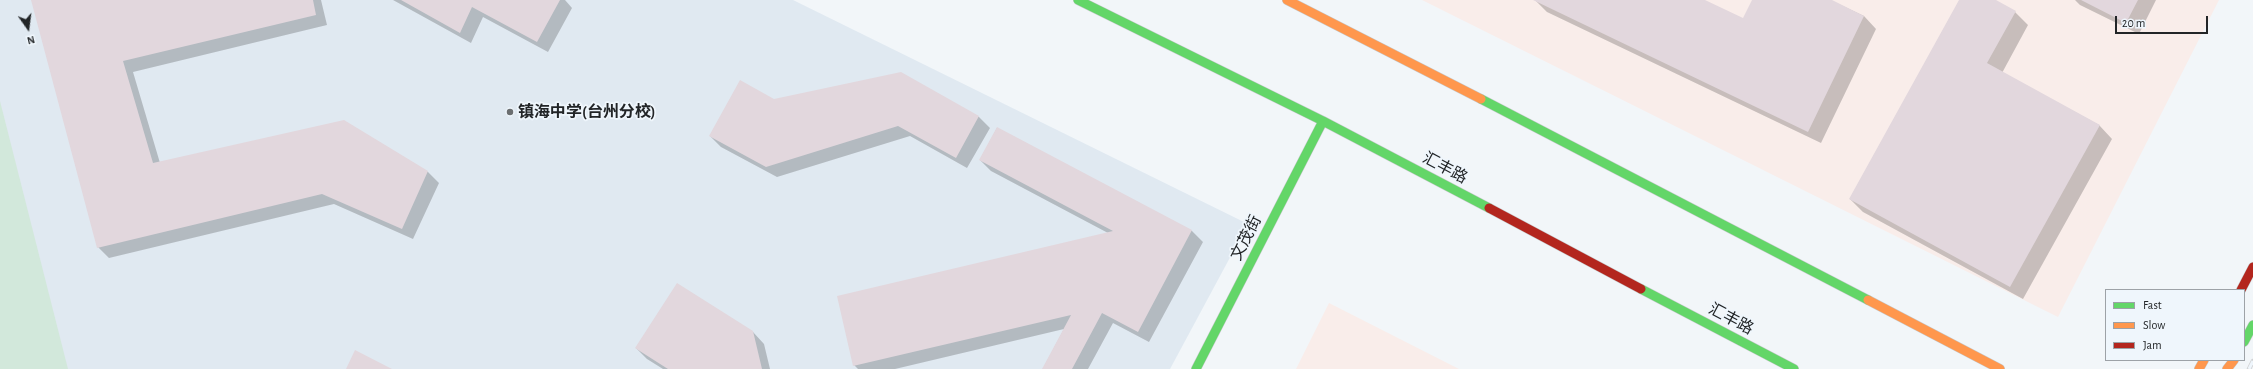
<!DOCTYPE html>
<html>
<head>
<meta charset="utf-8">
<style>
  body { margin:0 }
  #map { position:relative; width:2253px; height:369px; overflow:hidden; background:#f2f6f9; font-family:"Alegreya Sans",sans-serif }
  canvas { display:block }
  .legend { position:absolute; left:2105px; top:289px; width:140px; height:72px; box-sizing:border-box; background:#eff6fc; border:1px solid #9da2a7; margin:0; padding:5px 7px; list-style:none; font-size:12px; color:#222527 }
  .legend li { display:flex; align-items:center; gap:8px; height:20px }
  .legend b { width:20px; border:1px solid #9da2a7 }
  .north { position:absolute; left:8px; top:8px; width:40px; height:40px; -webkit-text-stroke:3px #eff6fc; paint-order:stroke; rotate:166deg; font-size:11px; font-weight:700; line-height:16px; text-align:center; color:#222527 }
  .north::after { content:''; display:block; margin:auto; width:14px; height:18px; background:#222527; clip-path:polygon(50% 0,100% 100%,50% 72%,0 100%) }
  .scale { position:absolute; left:2115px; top:16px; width:93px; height:18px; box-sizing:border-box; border:2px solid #222527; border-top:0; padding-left:5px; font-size:12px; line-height:14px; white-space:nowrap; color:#222527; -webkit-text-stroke:3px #eff6fc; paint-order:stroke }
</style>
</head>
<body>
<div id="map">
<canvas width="2253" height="369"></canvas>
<ul class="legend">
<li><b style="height:5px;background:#63d668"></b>Fast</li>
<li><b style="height:5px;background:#ff974d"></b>Slow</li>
<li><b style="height:5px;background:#b3261e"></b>Jam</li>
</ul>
<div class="north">N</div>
<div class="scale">20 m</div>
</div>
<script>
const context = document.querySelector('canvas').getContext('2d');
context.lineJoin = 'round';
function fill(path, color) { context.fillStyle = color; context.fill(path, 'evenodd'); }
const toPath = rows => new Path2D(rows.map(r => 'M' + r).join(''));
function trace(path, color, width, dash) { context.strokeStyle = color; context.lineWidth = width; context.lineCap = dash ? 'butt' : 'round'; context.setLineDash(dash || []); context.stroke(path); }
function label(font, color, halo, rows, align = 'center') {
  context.font = font + ' "Alegreya Sans","Noto Sans SC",sans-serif'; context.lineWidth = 3.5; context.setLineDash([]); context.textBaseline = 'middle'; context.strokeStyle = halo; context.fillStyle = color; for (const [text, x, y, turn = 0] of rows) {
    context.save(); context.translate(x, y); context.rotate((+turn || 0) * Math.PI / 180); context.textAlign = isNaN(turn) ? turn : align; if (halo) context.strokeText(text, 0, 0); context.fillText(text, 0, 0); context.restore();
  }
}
fill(toPath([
  [1422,0,2219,0,2058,317],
  [1329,303,1459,369,1296,369]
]), '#f9edea');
fill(toPath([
  [0,0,793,0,1248,224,1170,369,0,369]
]), '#e0e9f1');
fill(toPath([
  [0,101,68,369,0,369]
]), '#d2e8db');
fill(toPath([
  [32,0,321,0,327,25,133,72,160,163,344,121,428,172,439,183,413,239,334,204,109,258,98,247],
  [393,0,565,0,572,8,548,52,483,17,471,43],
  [1535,0,1703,0,1743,20,1753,0,1830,0,1864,16,1876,29,1821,143,1547,12],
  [1960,0,1994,0,2015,12,2028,25,2002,73,2099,125,2112,139,2023,299,1863,212,1850,199],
  [2075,0,2156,0,2139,34,2080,5],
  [901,73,979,117,990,128,967,168,910,136,777,177,721,147,710,136,774,100],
  [997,128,1192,231,1203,242,1149,342,1113,323,1088,369,1043,369,1064,329,895,369,858,369,854,365,1108,233,991,171,980,160],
  [753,332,764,344,770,369,663,369,647,359,636,348]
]), '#0003');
fill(toPath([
  [31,0,313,0,316,15,123,61,153,163,344,120,428,171,402,229,322,194,97,248],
  [401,0,560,0,537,42,472,7,460,33],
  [1533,0,1705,0,1743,18,1752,0,1832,0,1864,16,1808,132],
  [1959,0,1996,0,2016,11,1987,63,2100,125,2010,287,1849,199],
  [2081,0,2138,0,2126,23],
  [901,72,979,116,956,158,898,126,766,167,709,136,740,80,774,99],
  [997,127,1192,230,1138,332,1102,313,1072,369,1042,369,1071,315,853,366,837,296,1113,231,979,160],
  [677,283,753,331,762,369,668,369,635,348],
  [355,350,392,369,346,369]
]), '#e2d7dd');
const fast = toPath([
  [1078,0,1323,121,1489,208],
  [1481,99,1868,300],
  [1641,289,1794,369],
  [2244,342,2253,325],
  [1196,369,1323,121]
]);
const slow = toPath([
  [1287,0,1481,99],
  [1868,300,2000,369],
  [2199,369,2204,360],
  [2227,369,2234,360]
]);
const jam = toPath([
  [1489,208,1641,289],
  [2241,290,2253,267]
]);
trace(fast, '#c6c9cb', 10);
trace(slow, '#c6c9cb', 10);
trace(jam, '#c6c9cb', 10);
trace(fast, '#63d668', 9);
trace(slow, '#ff974d', 9);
trace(jam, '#b3261e', 9);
const rail = toPath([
  [2249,369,2253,361]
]);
trace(rail, '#d0d1d3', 4.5);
trace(rail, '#eff6fc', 3, [9]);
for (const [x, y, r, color] of [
  [510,112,4,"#6b6e70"]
]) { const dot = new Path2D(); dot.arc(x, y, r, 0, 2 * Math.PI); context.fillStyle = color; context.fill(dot); trace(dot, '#eff6fc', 1.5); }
label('bold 16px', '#222527', '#eff6fc', [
  ["镇海中学(台州分校)",518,112]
], 'left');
label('16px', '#222527', '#eff6fc', [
  ["汇丰路",1445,168,28],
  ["文茂街",1246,238,-63],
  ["汇丰路",1731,319,28]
]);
</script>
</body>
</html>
